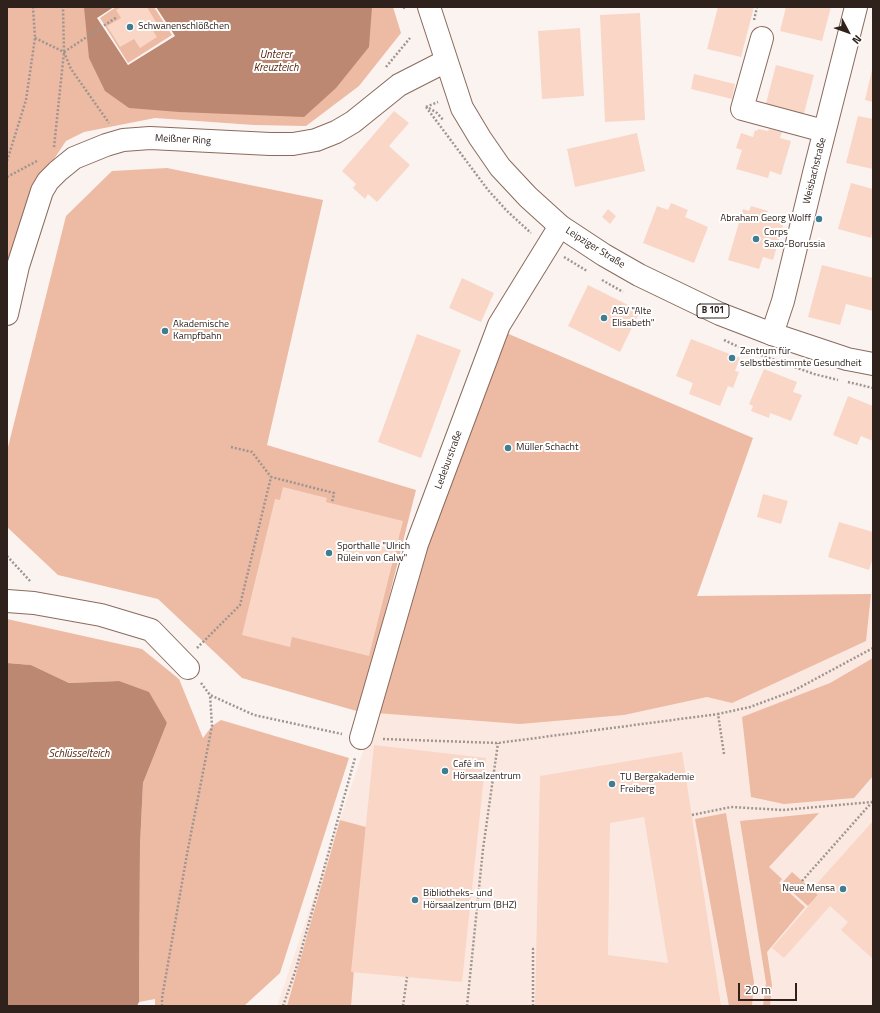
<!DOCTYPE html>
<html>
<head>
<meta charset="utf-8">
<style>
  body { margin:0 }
  #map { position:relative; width:880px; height:1013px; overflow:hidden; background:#fbf3f0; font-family:"Titillium Web",sans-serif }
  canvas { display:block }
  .frame { position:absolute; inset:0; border:8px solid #2f221c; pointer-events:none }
  .north { position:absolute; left:828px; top:12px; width:40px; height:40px; -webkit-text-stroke:3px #fff; paint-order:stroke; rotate:131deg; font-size:11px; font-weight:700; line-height:16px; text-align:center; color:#2f221c }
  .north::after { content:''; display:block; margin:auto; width:14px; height:18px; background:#2f221c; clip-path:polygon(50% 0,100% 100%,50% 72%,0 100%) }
  .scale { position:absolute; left:738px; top:983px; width:59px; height:18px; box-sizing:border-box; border:2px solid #2f221c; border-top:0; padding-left:5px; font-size:12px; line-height:14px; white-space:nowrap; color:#2f221c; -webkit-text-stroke:3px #fff; paint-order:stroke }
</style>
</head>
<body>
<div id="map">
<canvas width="880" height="1013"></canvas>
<div class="frame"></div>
<div class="north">N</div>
<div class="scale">20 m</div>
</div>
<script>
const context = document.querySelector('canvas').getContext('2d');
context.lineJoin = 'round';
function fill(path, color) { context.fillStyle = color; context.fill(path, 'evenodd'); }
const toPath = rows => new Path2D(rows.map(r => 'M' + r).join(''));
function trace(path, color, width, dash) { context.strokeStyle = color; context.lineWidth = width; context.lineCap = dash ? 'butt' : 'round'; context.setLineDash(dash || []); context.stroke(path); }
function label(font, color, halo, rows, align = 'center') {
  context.font = font + ' "Titillium Web",sans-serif'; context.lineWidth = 4; context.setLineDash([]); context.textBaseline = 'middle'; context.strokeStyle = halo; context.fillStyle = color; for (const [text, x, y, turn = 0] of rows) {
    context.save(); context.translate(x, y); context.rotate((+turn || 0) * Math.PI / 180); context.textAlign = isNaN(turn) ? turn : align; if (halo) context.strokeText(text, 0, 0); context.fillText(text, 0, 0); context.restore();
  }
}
fill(toPath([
  [873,584,873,1006,277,1006,398,648,697,596,871,594]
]), '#fbe9e1');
fill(toPath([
  [7,7,393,7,401,33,359,86,306,126,254,125,155,118,84,132,66,141,30,195,7,262],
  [167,168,323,200,267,445,416,490,360,712,242,678,158,599,58,575,7,527,7,451,66,216,112,171],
  [504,332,753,438,697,596,871,594,866,641,732,703,707,697,624,715,520,724,376,713,442,492],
  [7,619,142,649,179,679,203,738,212,726,221,720,349,758,280,973,244,1006,155,1006,155,999,139,1002,140,845,143,783,167,723,119,681,69,683,31,665,7,663],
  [873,658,873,776,854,798,784,804,751,797,742,717,830,683],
  [726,813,754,982,752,1006,729,1006,695,819],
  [819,813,769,867,782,879,779,883,805,907,767,952,772,985,770,1006,763,1006,766,983,740,821],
  [340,820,366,827,351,1006,287,1006],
  [792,872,818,895,808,906,782,883]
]), '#edbaa4');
fill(toPath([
  [84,7,114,7,98,18,128,65,174,36,156,7,372,7,369,47,336,88,304,117,179,112,129,108,105,91,89,58],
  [7,663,31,665,69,683,119,681,149,692,167,723,143,783,140,845,139,1002,137,1006,7,1006]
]), '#bc8871');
fill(toPath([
  [114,7,116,7,100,18,128,63,172,35,154,7,156,7,175,36,128,65,97,18]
]), '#fbf3f0');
fill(toPath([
  [122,7,147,7,157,24,151,28,157,37,140,48,134,39,120,47,107,26,121,18,116,10],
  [718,7,754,7,741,57,707,49],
  [786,7,831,7,822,41,780,31],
  [640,13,645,120,605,122,600,15],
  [580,28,584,96,542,99,538,31],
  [776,65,814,75,802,121,764,111],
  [872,70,873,70,873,102,865,100],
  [694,74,735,84,732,99,691,89],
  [394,111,409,123,389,146,410,165,377,202,368,194,365,199,353,188,356,184,342,171],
  [858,116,873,119,873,169,846,163],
  [758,129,768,131,769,129,782,132,780,138,791,141,781,175,770,171,768,178,736,169,742,150,736,148,741,133,753,137,755,130,757,131],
  [637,133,645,171,575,187,567,149],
  [851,183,873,189,873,230,871,238,838,229],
  [671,203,688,210,685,217,708,227,694,263,643,243,657,206,668,210],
  [751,206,768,211,767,216,784,222,773,260,763,257,759,269,728,260,743,209,749,211],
  [608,209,616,216,610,224,602,217],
  [822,265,873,278,873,311,846,304,840,325,808,317],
  [462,278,494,293,481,322,449,308],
  [588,285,640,311,620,352,568,326],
  [417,334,461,350,421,458,378,442],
  [691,339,740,358,735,371,739,372,733,388,728,386,720,406,689,394,693,383,676,376],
  [764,369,797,382,793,392,802,395,791,421,770,413,769,418,751,411,753,406,749,404],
  [848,396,873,406,873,441,861,436,857,445,833,435],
  [283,487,327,498,326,502,403,521,369,656,292,637,290,647,242,635,275,499,280,500],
  [763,494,788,501,781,524,757,517],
  [839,522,873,532,873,558,869,570,828,557],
  [374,745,486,758,462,982,351,972],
  [682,752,721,1006,535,1006,540,776],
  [644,817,668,963,608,955,610,823],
  [873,821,873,959,841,930,848,922,830,906,784,958,772,948,818,895,812,890,813,888]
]), '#fad6c7');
const minor = toPath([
  [762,38,742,109,824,131],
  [772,334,783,301,814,173,856,7],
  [7,601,34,603,101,615,151,630,188,668],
  [361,738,417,544,499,325,560,226]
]);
const major = toPath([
  [429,7,462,108,480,138,500,167,528,197,560,226,604,255,639,275,720,314,772,334,847,359,873,364],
  [7,314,18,266,42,191,48,181,58,171,74,158,106,145,123,140,150,138,270,144,293,144,316,140,336,132,353,122,399,85,446,61]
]);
trace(minor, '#8a6b5d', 24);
trace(major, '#8a6b5d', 24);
trace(toPath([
  [403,8,406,7],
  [754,20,757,7],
  [35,38,64,52,71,69,109,123],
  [64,52,117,17],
  [386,67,410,38],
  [426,107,488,190,507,211,531,233],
  [426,107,438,102],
  [429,108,437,113,444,121],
  [54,147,64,52,63,7],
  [7,161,26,100,35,38,33,7],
  [7,177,37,161],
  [564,257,587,271],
  [602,280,623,292],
  [724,340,743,349,764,356,814,374,838,380],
  [848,382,873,388],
  [231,447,252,452,271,477],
  [7,556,31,582],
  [197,648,240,605,271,477,334,493,332,503],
  [201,683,210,695,254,715,342,734],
  [383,739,498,743,718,714],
  [724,754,718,714,750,707,793,691,873,648],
  [692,815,731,807,783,810,872,802],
  [802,881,873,801],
  [162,1006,162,998,187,854,212,726,210,695],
  [283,1006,296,969,355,758],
  [403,1006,407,977],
  [467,1006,483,849,498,743],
  [533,1006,533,949,536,949]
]), '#9f9590', 2.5, [2, 2]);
trace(minor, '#fff', 22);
trace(major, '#fff', 22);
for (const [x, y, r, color] of [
  [130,27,4,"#407d93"],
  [819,219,4,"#407d93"],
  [756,239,4,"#407d93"],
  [604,318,4,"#407d93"],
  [165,331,4,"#407d93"],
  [732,358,4,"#407d93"],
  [508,448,4,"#407d93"],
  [329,553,4,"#407d93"],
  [445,771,4,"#407d93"],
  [612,784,4,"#407d93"],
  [843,889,4,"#407d93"],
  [415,900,4,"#407d93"]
]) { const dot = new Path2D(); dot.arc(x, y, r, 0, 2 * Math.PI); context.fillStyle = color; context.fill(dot); trace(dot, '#fff', 1.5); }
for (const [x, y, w] of [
  [713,311,32]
]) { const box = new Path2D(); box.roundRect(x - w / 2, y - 7, w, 14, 3); context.fillStyle = '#fff'; context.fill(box); trace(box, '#2f221c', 1); }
label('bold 9px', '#2f221c', null, [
  ["B 101",713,311]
]);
label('10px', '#2f221c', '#fff', [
  ["Schwanenschlößchen",138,27],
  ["Abraham Georg Wolff",811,219,"right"],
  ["Corps",764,233],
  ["Saxo-Borussia",764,245],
  ["ASV \"Alte",612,312],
  ["Elisabeth\"",612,324],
  ["Akademische",173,325],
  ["Kampfbahn",173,337],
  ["Zentrum für",740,352],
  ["selbstbestimmte Gesundheit",740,364],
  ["Müller Schacht",516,448],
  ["Sporthalle \"Ulrich",337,547],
  ["Rülein von Calw\"",337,559],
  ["Café im",453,765],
  ["Hörsaalzentrum",453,777],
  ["TU Bergakademie",620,778],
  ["Freiberg",620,790],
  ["Neue Mensa",835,889,"right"],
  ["Bibliotheks- und",423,894],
  ["Hörsaalzentrum (BHZ)",423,906]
], 'left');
label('10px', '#2f221c', '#fff', [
  ["Meißner Ring",183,140,3],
  ["Weisbachstraße",815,171,-76],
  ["Leipziger Straße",595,248,32],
  ["Ledeburstraße",449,460,-70]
]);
label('italic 11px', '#57260d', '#fff', [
  ["Unterer",276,55],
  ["Kreuzteich",276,68],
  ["Schlüsselteich",79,754]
]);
</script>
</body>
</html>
